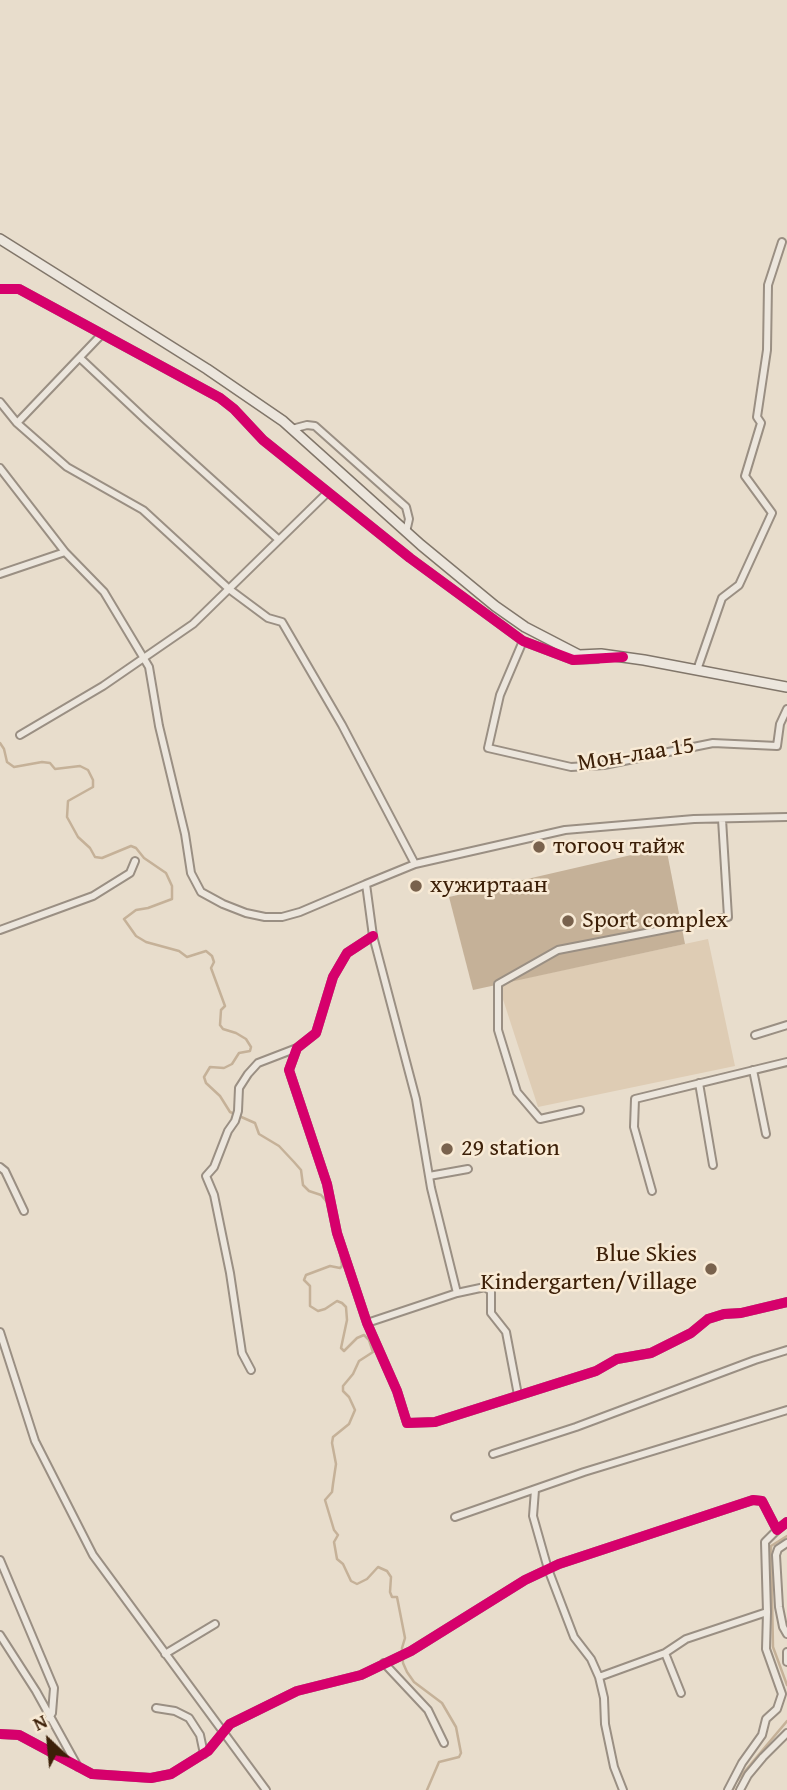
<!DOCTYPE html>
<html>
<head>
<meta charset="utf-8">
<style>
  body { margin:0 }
  #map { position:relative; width:787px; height:1790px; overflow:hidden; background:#e8ddcc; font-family:"Gentium Book Plus",serif }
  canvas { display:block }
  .north { position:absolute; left:14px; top:1706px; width:70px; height:70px; -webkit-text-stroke:5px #f8ead5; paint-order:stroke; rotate:334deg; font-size:19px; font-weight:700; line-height:28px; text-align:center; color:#3d2008 }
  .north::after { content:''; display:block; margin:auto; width:24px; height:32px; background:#3d2008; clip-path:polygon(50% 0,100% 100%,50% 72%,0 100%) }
</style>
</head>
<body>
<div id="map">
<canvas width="787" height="1790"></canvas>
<div class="north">N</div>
</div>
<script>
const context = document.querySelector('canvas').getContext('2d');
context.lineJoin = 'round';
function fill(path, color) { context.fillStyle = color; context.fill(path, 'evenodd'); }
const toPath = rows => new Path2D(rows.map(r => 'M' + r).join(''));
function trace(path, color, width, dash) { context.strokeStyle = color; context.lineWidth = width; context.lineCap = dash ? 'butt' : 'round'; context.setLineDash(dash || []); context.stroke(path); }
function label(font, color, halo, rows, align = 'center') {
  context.font = font + ' "Gentium Book Plus",serif'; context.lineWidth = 5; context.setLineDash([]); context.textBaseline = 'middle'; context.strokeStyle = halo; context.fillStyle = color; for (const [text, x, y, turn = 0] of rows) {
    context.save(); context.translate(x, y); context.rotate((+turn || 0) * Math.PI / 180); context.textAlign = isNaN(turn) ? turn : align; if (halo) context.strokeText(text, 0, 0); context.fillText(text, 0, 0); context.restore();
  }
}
fill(toPath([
  [708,939,735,1066,538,1107,498,984]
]), '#deccb4');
fill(toPath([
  [666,847,685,944,473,990,449,897]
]), '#c5b198');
trace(toPath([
  [0,743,4,749,7,762,14,767,42,762,50,763,55,769,80,766,88,770,93,780,93,787,68,801,67,817,78,837,90,848,95,857,102,858,131,846,136,848,144,858,166,873,172,886,172,899,148,908,136,910,124,919,136,936,146,942,179,951,187,957,206,951,212,956,214,962,211,968,225,1006,221,1010,220,1025,223,1029,236,1033,246,1039,251,1047,250,1051,239,1053,232,1064,224,1068,210,1067,204,1077,206,1083,220,1096,230,1112,255,1123,259,1134,279,1146,294,1162,301,1170,303,1185,309,1191,321,1195,327,1202,335,1235],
  [340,1251,342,1266,340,1268,330,1266,306,1275,304,1280,310,1286,310,1306,318,1311,325,1309,337,1301,342,1303,346,1307,347,1320,341,1348,344,1351,357,1338,364,1335,369,1340,373,1352,359,1361,353,1374,343,1386,343,1391,349,1397,355,1410,349,1424,333,1437,332,1443,336,1464,333,1484,332,1492,325,1500,334,1530,338,1535,334,1542,337,1559,343,1564,351,1581,357,1584,367,1579,378,1567,387,1571,391,1577,390,1592,392,1597,397,1597,405,1638,402,1648,403,1663,407,1672,414,1682,442,1703,456,1727,461,1753,459,1757,439,1762,427,1790],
  [787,1536,771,1546,773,1647,787,1685],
  [733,1790,735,1783,787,1721]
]), '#c5b198', 2.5);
const street = toPath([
  [0,289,19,289,220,398,234,409,263,440,410,558,523,641,573,660,597,659],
  [80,358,146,420,279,540],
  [0,402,17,423,67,467,143,510,229,589,268,618,282,622,342,725,415,864],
  [17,423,102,334],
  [292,429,307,425,315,426,406,507,409,519,406,532],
  [0,468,65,552,104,592,149,667,159,726,185,834,191,873,201,892,223,904,246,913,265,917,282,917,300,912,366,884],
  [0,574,65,552],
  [523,641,500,695,488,748,571,767,604,765,713,743,777,746,780,724,787,709],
  [697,670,722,598,739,585,772,513,745,476,761,423,757,417,767,350,768,285,782,242],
  [20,735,103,686,193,624,328,492],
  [0,930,93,896,130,873,135,861],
  [373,936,347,953,333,977,316,1033,297,1048,289,1070,327,1184,337,1233,367,1323,397,1391,407,1423,435,1422,596,1371,617,1359,651,1353,691,1333,708,1319,724,1314,741,1313,787,1302],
  [755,1035,787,1025],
  [753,1070,766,1134],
  [699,1083,713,1165],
  [580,1110,540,1119,517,1092,498,1030,498,984,558,950,728,917,722,819],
  [0,1167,5,1171,24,1211],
  [429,1176,468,1169],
  [652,1191,634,1127,635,1099,787,1062],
  [457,1293,431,1188,416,1099,373,936,366,884,415,864,565,830,694,819,787,817],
  [367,1323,457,1293,485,1287,491,1291,491,1313,506,1332,518,1395],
  [0,1332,35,1441,93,1555,266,1790],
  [251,1370,242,1353,230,1273,214,1195,206,1176,214,1167,228,1131,235,1121,238,1111,239,1088,248,1074,258,1063,297,1048],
  [493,1454,576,1427,755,1360,787,1350],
  [535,1490,533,1516,548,1569,574,1637,591,1659,599,1677,604,1698,605,1724,614,1767,623,1790],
  [455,1517,584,1472,787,1410],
  [787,1543,778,1549,776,1555,779,1607,783,1627,787,1634],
  [0,1560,54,1688,52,1713,49,1718],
  [0,1635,36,1691,78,1767],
  [787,1652,787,1662],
  [665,1653,681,1693],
  [165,1654,215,1624],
  [384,1663,428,1710,444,1743],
  [599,1677,665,1653,686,1639,767,1612,765,1542,777,1530],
  [156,1708,175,1711,189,1718,200,1735,204,1754],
  [0,1734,19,1735,92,1774,151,1778,171,1774,208,1751,230,1724,297,1691,361,1675,411,1651,525,1580,559,1564,753,1500,762,1501,777,1530,787,1522],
  [728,1790,742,1763,762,1735,766,1719,777,1709,782,1694,766,1649,767,1612],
  [740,1790,748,1775,763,1757,787,1733]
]);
const secondary = toPath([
  [0,239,207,369,283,421,421,545,495,606,525,627,579,655,601,654,644,660,787,687]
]);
trace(street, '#9a8f83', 10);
trace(secondary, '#81766a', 12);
trace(street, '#ece6dd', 6);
trace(secondary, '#ece6dd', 9);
trace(toPath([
  [0,289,19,289,220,398,234,409,263,440,410,558,523,641,573,660,623,657],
  [373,936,347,953,333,977,316,1033,297,1048,289,1070,327,1184,337,1233,367,1323,397,1391,407,1423,435,1422,596,1371,617,1359,651,1353,691,1333,708,1319,724,1314,741,1313,787,1302],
  [0,1734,19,1735,92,1774,151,1778,171,1774,208,1751,230,1724,297,1691,361,1675,411,1651,525,1580,559,1564,753,1500,762,1501,777,1530,787,1522]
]), '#d6006c', 10);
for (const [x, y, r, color] of [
  [539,847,7,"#79624d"],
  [416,886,7,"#79624d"],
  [568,921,7,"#79624d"],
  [447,1149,7,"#79624d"],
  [711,1269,7,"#79624d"]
]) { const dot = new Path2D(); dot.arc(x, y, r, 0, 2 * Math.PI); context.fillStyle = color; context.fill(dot); trace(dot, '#f8ead5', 2.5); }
label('24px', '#3d2008', '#f8ead5', [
  ["Мон-лаа 15",636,755,-9]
]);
label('24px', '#3d2008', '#f8ead5', [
  ["тогооч тайж",553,847],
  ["хужиртаан",430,886],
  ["Sport complex",582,921],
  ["29 station",461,1149],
  ["Blue Skies",697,1255,"right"],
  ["Kindergarten/Village",697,1283,"right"]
], 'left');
</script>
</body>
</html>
